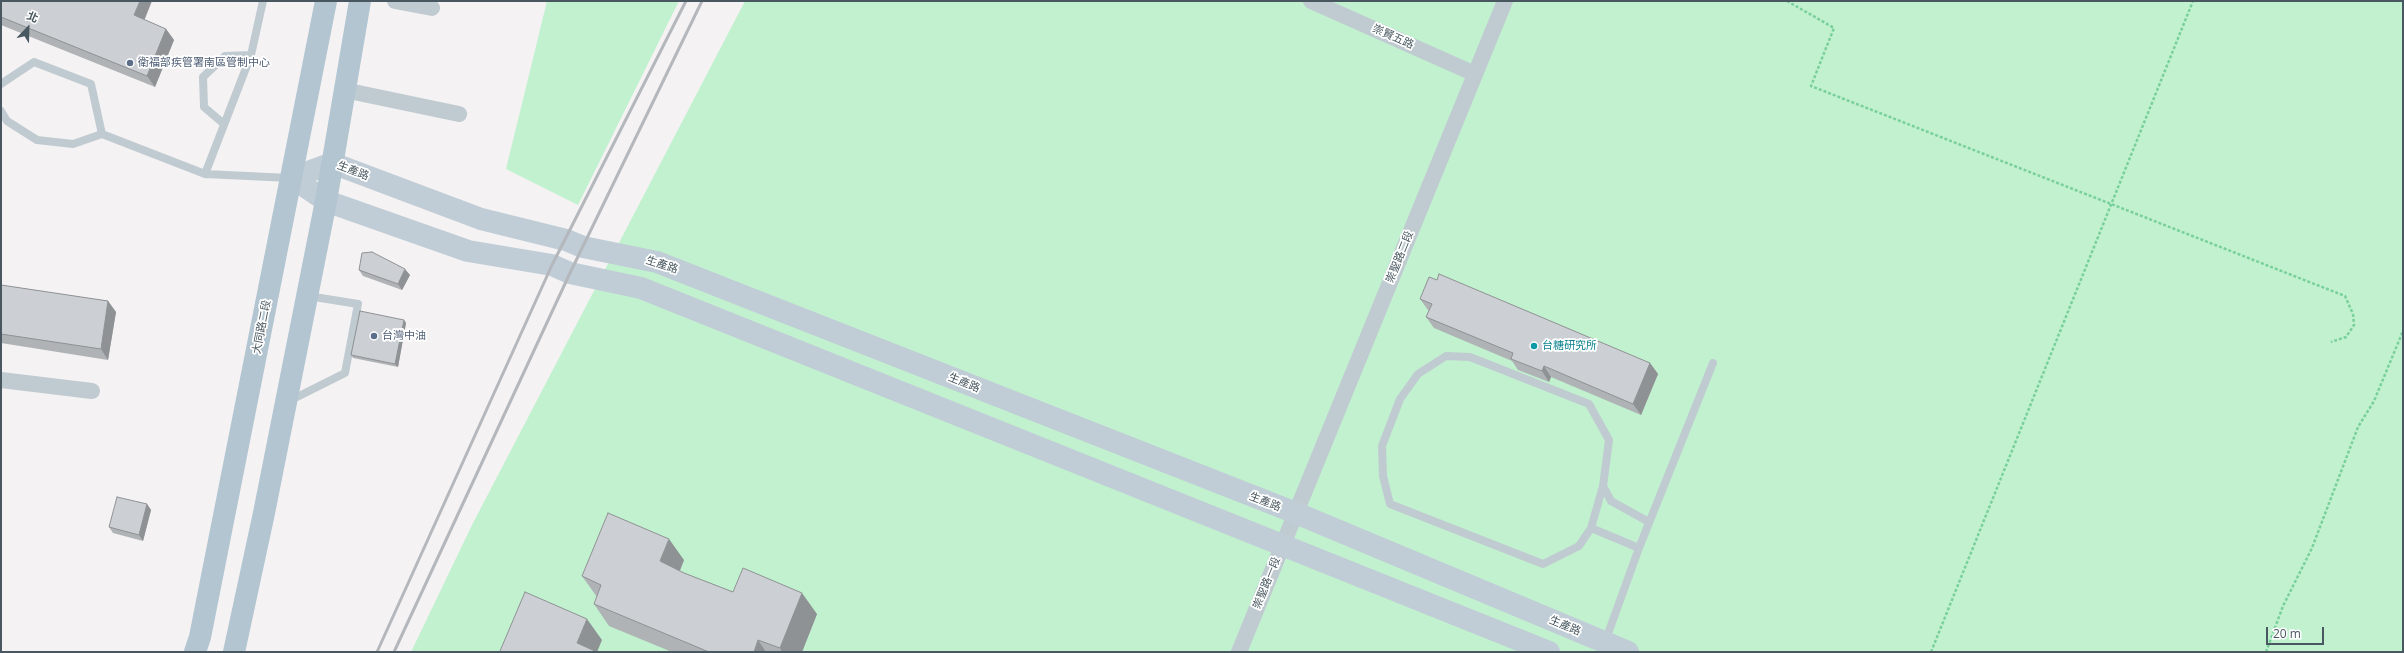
<!DOCTYPE html>
<html>
<head>
<meta charset="utf-8">
<style>
  body { margin:0 }
  #map { position:relative; width:2404px; height:653px; overflow:hidden; background:#f4f2f3; font-family:"Open Sans","Noto Sans TC",sans-serif }
  canvas { display:block }
  .frame { position:absolute; inset:0; border:2px solid #495860; pointer-events:none }
  .north { position:absolute; left:8px; top:8px; width:40px; height:40px; -webkit-text-stroke:3px #fff; paint-order:stroke; rotate:23deg; font-size:11px; font-weight:700; line-height:16px; text-align:center; color:#495860 }
  .north::after { content:''; display:block; margin:auto; width:14px; height:18px; background:#495860; clip-path:polygon(50% 0,100% 100%,50% 72%,0 100%) }
  .scale { position:absolute; left:2266px; top:627px; width:58px; height:18px; box-sizing:border-box; border:2px solid #495860; border-top:0; padding-left:5px; font-size:12px; line-height:14px; white-space:nowrap; color:#495860; -webkit-text-stroke:3px #fff; paint-order:stroke }
</style>
</head>
<body>
<div id="map">
<canvas width="2404" height="653"></canvas>
<div class="frame"></div>
<div class="north">北</div>
<div class="scale">20 m</div>
</div>
<script>
const context = document.querySelector('canvas').getContext('2d');
context.lineJoin = 'round';
function fill(path, color) { context.fillStyle = color; context.fill(path, 'evenodd'); }
const toPath = rows => new Path2D(rows.map(r => 'M' + r).join(''));
function trace(path, color, width, dash) { context.strokeStyle = color; context.lineWidth = width; context.lineCap = dash ? 'butt' : 'round'; context.setLineDash(dash || []); context.stroke(path); }
function label(font, color, halo, rows, align = 'center') {
  context.font = font + ' "Open Sans","Noto Sans TC",sans-serif'; context.lineWidth = 3.5; context.setLineDash([]); context.textBaseline = 'middle'; context.strokeStyle = halo; context.fillStyle = color; for (const [text, x, y, turn = 0] of rows) {
    context.save(); context.translate(x, y); context.rotate((+turn || 0) * Math.PI / 180); context.textAlign = isNaN(turn) ? turn : align; if (halo) context.strokeText(text, 0, 0); context.fillText(text, 0, 0); context.restore();
  }
}
fill(toPath([
  [547,1,679,1,578,205,506,169],
  [745,1,2403,1,2403,652,411,652,473,523]
]), '#c2f1cf');
trace(toPath([
  [1787,1,1834,28,1811,86,2345,296,2353,314,2354,325,2346,337,2331,342],
  [1931,652,2193,1],
  [2266,652,2283,606,2312,548,2358,427,2374,401,2403,331]
]), '#79d09b', 2.5, [3, 2]);
trace(toPath([
  [1,84,34,62,91,84,102,134],
  [1,111,7,121,37,140,73,144,102,134,205,174,290,178],
  [224,124,204,107,203,77,225,56,251,55],
  [205,174,251,55,263,1],
  [289,401,345,373,358,304,308,296],
  [1591,528,1603,486],
  [1639,548,1591,528,1579,546,1543,564,1390,504,1383,476,1382,446,1400,399,1418,374,1446,356,1470,357,1589,404,1609,440,1603,486,1611,501,1649,522],
  [1605,642,1639,548,1713,363]
]), '#c0cbd1', 8);
trace(toPath([
  [395,1,432,8],
  [1311,1,1475,74],
  [344,90,459,114],
  [1,380,92,391],
  [1239,652,1505,1]
]), '#c0cbd1', 16);
trace(toPath([
  [292,178,332,163,481,219,566,240,583,247,657,262,1296,513,1628,652],
  [292,178,326,201,468,251,552,265,570,273,641,288,1549,652]
]), '#c0cdd6', 22);
trace(toPath([
  [195,652,200,637,326,1],
  [234,652,264,513,326,201,360,1]
]), '#b2c5d1', 22);
trace(toPath([
  [377,652,552,265,686,1],
  [394,652,570,273,702,1]
]), '#b4b8bc', 3);
fill(toPath([
  [1,1,144,20,166,29,174,40,155,87,1,25],
  [359,270,410,275,402,290,363,276],
  [1,285,108,301,116,312,108,360,1,343],
  [1420,299,1650,363,1658,374,1641,415,1551,377,1549,382,1518,370,1512,361,1434,328,1426,317,1429,310,1428,310],
  [404,320,406,323,398,367,353,358,351,355],
  [147,504,151,510,143,541,113,533,109,527],
  [684,560,680,571,684,573,733,592,817,614,802,652,672,652,609,626,594,604,597,597,582,576]
]), '#afb3b6');
fill(toPath([
  [140,1,152,1,142,26,134,15],
  [166,29,174,40,155,87,147,76],
  [405,269,410,275,402,290,398,284],
  [108,301,116,312,108,360,101,349],
  [404,320,406,323,398,367,395,364],
  [1650,363,1658,374,1641,415,1633,404],
  [1544,366,1551,377,1549,382,1542,371],
  [147,504,151,510,143,541,139,535],
  [669,539,684,560,675,582,660,561],
  [802,593,817,614,802,652,782,652,780,648],
  [587,619,602,640,597,652,577,643],
  [758,640,766,652,754,652]
]), '#8f9294');
const building = toPath([
  [1,1,140,1,134,15,166,29,147,76,1,17,1,1],
  [372,252,405,269,398,284,359,270,362,253,372,252],
  [1439,274,1650,363,1633,404,1544,366,1542,371,1511,359,1513,353,1426,317,1432,304,1420,299,1429,277,1437,280,1439,274],
  [1,285,108,301,101,349,1,334,1,285],
  [360,311,404,320,395,364,351,355,360,311],
  [117,497,147,504,139,535,109,527,117,497],
  [608,513,669,539,660,561,684,573,733,592,743,568,802,593,780,648,758,640,754,652,709,652,594,604,601,585,582,576,608,513],
  [525,592,587,619,577,643,597,652,501,652,500,651,525,592]
]);
fill(building, '#ccd0d4');
trace(building, '#8f9294', 1);
for (const [x, y, r, color] of [
  [130,63,4,"#5c6f8a"],
  [374,336,4,"#5c6f8a"],
  [1534,346,4,"#0f9aa8"]
]) { const dot = new Path2D(); dot.arc(x, y, r, 0, 2 * Math.PI); context.fillStyle = color; context.fill(dot); trace(dot, '#fff', 1.5); }
label('11px', '#495860', '#fff', [
  ["崇賢五路",1393,37,24],
  ["生產路",353,171,21],
  ["崇聖路二段",1400,257,-68],
  ["生產路",662,265,18],
  ["大同路二段",262,327,-79],
  ["生產路",964,383,22],
  ["生產路",1265,502,21],
  ["崇聖路一段",1267,583,-68],
  ["生產路",1565,626,23]
]);
label('11px', '#4e5e75', '#fff', [
  ["衛福部疾管署南區管制中心",138,63],
  ["台灣中油",382,336]
], 'left');
label('11px', '#0d838f', '#fff', [
  ["台糖研究所",1542,346]
], 'left');
</script>
</body>
</html>
